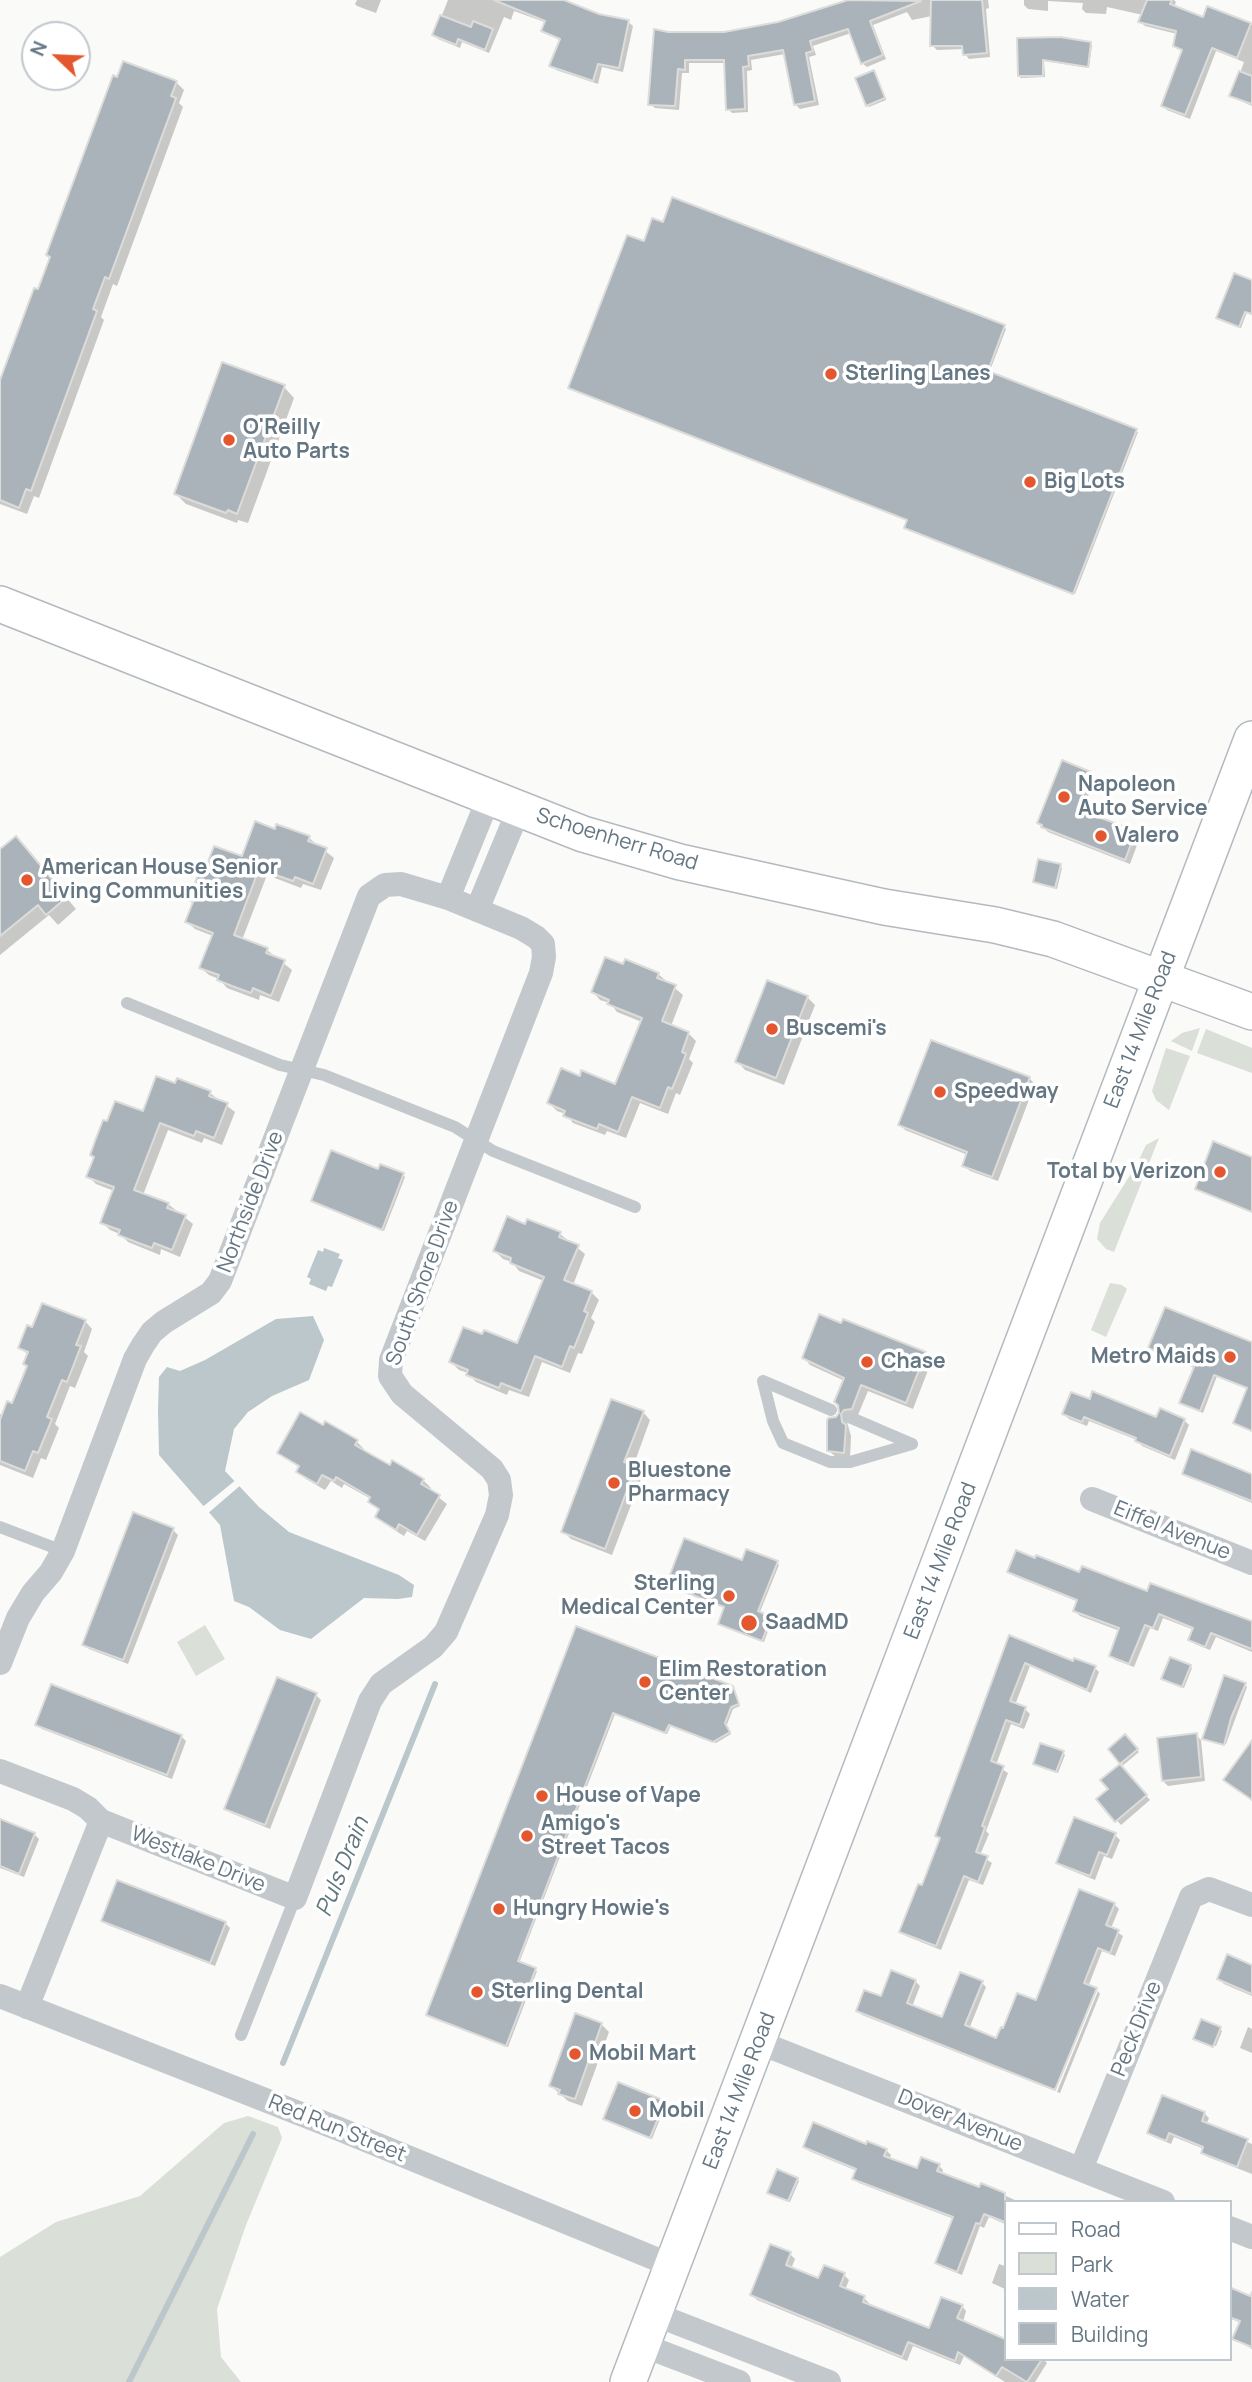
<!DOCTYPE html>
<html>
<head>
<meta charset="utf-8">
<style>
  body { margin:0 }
  #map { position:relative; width:1252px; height:2382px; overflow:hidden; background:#fafaf8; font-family:Manrope,sans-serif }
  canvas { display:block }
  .legend { position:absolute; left:1004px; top:2200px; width:228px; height:161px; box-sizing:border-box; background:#fff; border:2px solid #c1c8cd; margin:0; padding:9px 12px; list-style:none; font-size:21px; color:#657683 }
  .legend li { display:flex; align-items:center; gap:14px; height:35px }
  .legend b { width:35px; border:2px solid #c1c8cd }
  .north { position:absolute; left:21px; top:21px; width:70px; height:70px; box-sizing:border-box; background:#fff; border:2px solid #c1c8cd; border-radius:50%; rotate:293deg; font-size:19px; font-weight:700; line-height:28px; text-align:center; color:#657683 }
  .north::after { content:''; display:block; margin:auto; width:24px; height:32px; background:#e4572e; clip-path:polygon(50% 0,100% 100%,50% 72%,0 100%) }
</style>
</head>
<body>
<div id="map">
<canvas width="1252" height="2382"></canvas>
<ul class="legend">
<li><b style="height:9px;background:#fff"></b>Road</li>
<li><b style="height:19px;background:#dadfd7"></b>Park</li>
<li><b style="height:19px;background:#bbc7cb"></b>Water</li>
<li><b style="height:19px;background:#aab3b9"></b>Building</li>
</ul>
<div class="north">N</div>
</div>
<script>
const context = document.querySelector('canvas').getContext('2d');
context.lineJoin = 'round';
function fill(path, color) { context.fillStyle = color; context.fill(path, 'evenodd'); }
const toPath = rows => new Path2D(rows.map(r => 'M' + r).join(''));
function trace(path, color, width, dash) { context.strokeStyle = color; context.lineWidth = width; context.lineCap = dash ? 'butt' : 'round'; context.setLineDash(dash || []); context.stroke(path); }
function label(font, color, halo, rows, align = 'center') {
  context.font = font + ' Manrope,sans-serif'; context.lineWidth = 7; context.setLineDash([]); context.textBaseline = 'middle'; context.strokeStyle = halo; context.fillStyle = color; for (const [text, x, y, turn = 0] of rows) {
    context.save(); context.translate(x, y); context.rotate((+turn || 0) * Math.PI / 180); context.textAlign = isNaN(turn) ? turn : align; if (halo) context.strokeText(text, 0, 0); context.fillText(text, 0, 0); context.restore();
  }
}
fill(toPath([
  [1200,1028,1192,1051,1171,1041,1182,1033],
  [1206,1029,1252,1048,1252,1073,1197,1053],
  [1166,1048,1190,1056,1169,1110,1156,1100,1152,1091],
  [1159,1138,1114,1252,1106,1249,1097,1239,1100,1223,1137,1164,1146,1145],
  [1110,1283,1122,1285,1127,1289,1106,1337,1091,1330],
  [205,1625,225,1659,196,1676,177,1642],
  [248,2116,278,2127,282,2138,246,2225,217,2309,221,2357,241,2382,0,2382,0,2257,56,2222,140,2196,224,2123]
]), '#dadfd7');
fill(toPath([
  [324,1248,340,1254,338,1258,343,1260,332,1287,328,1286,326,1291,309,1284,311,1279,307,1277,318,1250,323,1252],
  [313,1316,324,1340,309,1380,272,1396,248,1412,234,1429,225,1471,259,1507,289,1532,399,1575,414,1585,412,1597,398,1599,364,1598,311,1639,280,1630,249,1607,234,1601,220,1525,159,1455,158,1410,159,1377,167,1367,180,1371,205,1360,276,1319]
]), '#bbc7cb');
fill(toPath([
  [237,1479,242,1484,206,1515,200,1509]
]), '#fafaf8');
fill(toPath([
  [357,0,381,0,376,13,357,6,355,4],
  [448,0,559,0,599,16,628,22,633,26,623,72,602,67,598,84,556,70,552,65,561,41,543,31,547,23,514,11,511,20,504,17,489,53,462,42,460,48,438,39,434,35],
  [853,0,988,0,989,8,986,9,990,57,969,59,965,54,964,49,937,50,932,45,932,16,912,20,907,12,873,25,886,59,867,67,862,63,851,33,813,46,816,55,809,57,819,105,800,109,795,104,785,54,751,60,752,70,747,71,748,112,732,113,728,109,726,63,689,63,689,73,682,73,679,110,655,108,650,104,668,34,724,34,779,24],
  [1024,0,1174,0,1176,2,1174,7,1204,19,1208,8,1252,25,1252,106,1236,99,1232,95,1244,62,1216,51,1190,119,1167,110,1163,105,1184,52,1175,45,1177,34,1145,26,1140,22,1143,15,1107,7,1106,14,1086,13,1082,9,1083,3,1048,1,1048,11,1028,9,1024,5],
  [1019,40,1090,43,1092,45,1089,68,1044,61,1045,77,1021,78,1019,76],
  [874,72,886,100,869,107,867,105],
  [176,82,184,90,179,103,183,107,117,286,113,284,101,317,104,320,39,498,34,496,27,514,0,504,0,384,52,259,48,255],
  [1252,282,1252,314,1247,312,1241,328,1220,320,1218,318],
  [1004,327,1006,329,989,373,1138,432,1075,594,906,528],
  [284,387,294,398,248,523,238,520,237,523,186,504,176,494],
  [1090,773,1095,778,1082,812,1135,832,1140,837,1130,864,1048,832,1039,823],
  [276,831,309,838,334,858,321,890,303,884,301,888,267,875,242,940,267,950,292,970,279,1002,260,995,259,1000,227,988,219,979,209,975,201,968,213,936,195,929,187,922,194,903,190,900,207,869,243,859],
  [16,838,76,909,58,925,49,915,0,955,0,851],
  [1060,866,1062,868,1057,889,1034,882],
  [658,974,683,995,671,1026,688,1033,696,1041,689,1059,693,1063,680,1095,676,1093,668,1114,640,1103,626,1138,607,1131,605,1135,573,1123,566,1114,557,1111,549,1103,581,1078,616,1086,642,1022,617,1012,610,1003,600,1000,593,992],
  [807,997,815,1005,784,1085,745,1070,738,1062],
  [1029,1078,1035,1084,998,1181,970,1171,964,1165,968,1155,905,1130,900,1124],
  [177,1085,210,1093,235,1112,222,1145,204,1138,202,1143,168,1130,143,1195,168,1204,193,1224,180,1257,161,1249,160,1255,128,1242,120,1234,110,1230,102,1222,114,1191,96,1184,88,1176,144,1113],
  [403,1175,405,1177,384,1231,315,1202],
  [526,1226,560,1234,585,1254,573,1285,591,1292,599,1300,591,1318,595,1322,582,1354,578,1353,570,1373,542,1362,529,1397,509,1390,507,1395,476,1382,468,1373,459,1370,451,1362,518,1345,544,1281,519,1271,512,1262,503,1259,495,1251],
  [85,1321,92,1329,84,1352,88,1356,75,1388,70,1386,55,1424,59,1428,46,1460,41,1458,33,1478,0,1465,0,1414,3,1416,13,1405,28,1367,25,1364,28,1355,20,1347],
  [1252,1344,1252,1431,1235,1423,1248,1388,1217,1376,1203,1413,1184,1405,1181,1402,1195,1368,1150,1348],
  [925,1354,932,1360,913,1409,868,1391,858,1415,847,1422,851,1436,850,1459,836,1457,829,1451,837,1419,841,1413,845,1381,810,1365,804,1358],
  [643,1412,650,1420,633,1467,642,1476,612,1555,571,1539,563,1531],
  [1064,1414,1184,1420,1189,1425,1175,1460,1142,1446,1137,1440,1089,1421,1087,1426,1069,1419],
  [357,1442,364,1449,363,1451,390,1467,423,1480,431,1488,429,1490,447,1504,425,1541,407,1531,404,1536,385,1524,377,1516,380,1511,370,1501,371,1499,344,1484,342,1488,331,1481,325,1490,306,1479,298,1471,300,1468,279,1453],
  [1184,1473,1252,1476,1252,1503,1186,1476],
  [173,1530,178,1535,128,1664,89,1649,84,1644],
  [743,1563,777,1563,779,1565,759,1614,772,1620,764,1642,722,1625,726,1608,670,1586],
  [1010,1572,1080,1574,1252,1624,1252,1652,1216,1637,1210,1650,1195,1644,1190,1639,1194,1630,1163,1618,1158,1631,1150,1628,1134,1667,1115,1660,1111,1655,1120,1631,1080,1616,1075,1611,1079,1602,1014,1576],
  [577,1628,732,1688,740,1706,733,1709,726,1727,731,1734,716,1743,671,1725,667,1734,615,1714,519,1963,537,1971,508,2047,430,2017],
  [1010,1638,1074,1664,1095,1668,1099,1672,1091,1693,1030,1666,1015,1705,1025,1709,1030,1714,1024,1729,1011,1724,996,1765,1008,1773,986,1831,989,1834,980,1855,992,1863,983,1885,969,1880,941,1950,906,1936,901,1932,923,1887,941,1840,937,1836],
  [1190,1666,1192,1668,1184,1688,1165,1680],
  [278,1680,316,1695,321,1700,270,1829,231,1813,227,1808],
  [1245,1685,1247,1687,1226,1744,1205,1738],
  [37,1725,181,1736,186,1741,172,1779,42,1729],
  [1196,1735,1201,1740,1205,1781,1168,1786,1163,1781],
  [1125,1736,1139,1752,1121,1767,1150,1800,1121,1825,1098,1799,1110,1789,1103,1780,1123,1764,1110,1749],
  [1063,1753,1065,1755,1058,1773,1037,1765],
  [0,1821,34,1834,39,1839,24,1877,0,1868],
  [1115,1835,1120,1840,1112,1859,1104,1856,1095,1880,1063,1867,1058,1863],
  [1114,1904,1119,1909,1111,1928,1123,1936,1115,1956,1102,1951,1088,1987,1095,1989,1053,2090,862,2015,858,2011,915,1981,920,1986,912,2007,943,2020,982,1983,986,1987,969,2029,997,2040,1037,2003],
  [103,1920,225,1923,230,1928,215,1966,108,1925],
  [1252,1967,1252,1996,1224,1984,1219,1979],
  [1098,1991,1100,1994,1060,2093,1057,2092],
  [601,2024,609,2032,582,2106,568,2101,551,2086],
  [1248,2027,1252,2029,1252,2053,1240,2048],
  [1220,2029,1222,2031,1216,2046,1195,2038],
  [664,2102,666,2104,652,2139,605,2119],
  [1204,2113,1209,2118,1206,2125,1252,2144,1252,2174,1208,2157,1203,2152,1204,2149,1174,2137,1171,2144,1154,2137,1149,2132],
  [867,2146,886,2150,891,2155,889,2159,918,2170,939,2166,943,2170,942,2174,980,2189,982,2185,1019,2202,1005,2202,1005,2224,989,2217,984,2228,980,2226,962,2275,942,2267,937,2263,954,2219,859,2183,854,2178,857,2171,809,2151,805,2147],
  [797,2179,799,2181,790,2202,771,2194],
  [790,2254,795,2259,791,2269,819,2281,844,2275,849,2280,845,2290,864,2298,869,2303,868,2306,930,2331,962,2306,966,2311,963,2322,1005,2341,1005,2359,1043,2359,1047,2363,1035,2382,1005,2382,964,2356,960,2365,913,2346,907,2361,757,2300,752,2295],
  [999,2264,1005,2266,1005,2289,992,2283],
  [1229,2289,1251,2298,1252,2296,1252,2349,1234,2339,1241,2323,1229,2318]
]), '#0003');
trace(toPath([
  [283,2063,435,1684],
  [129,2382,253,2134]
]), '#bbc7cb', 6);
const building = toPath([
  [494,0,564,0,599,14,629,20,619,68,598,64,593,81,549,66,560,39,541,31,545,21,494,0],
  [848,0,921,1,870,21,883,55,861,64,848,29,810,41,813,51,806,53,815,101,794,105,783,50,748,56,749,66,743,67,745,109,726,110,724,60,685,60,685,70,678,69,675,106,648,105,654,29,668,32,724,32,778,22,848,0],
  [931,0,982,0,987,53,963,55,962,46,930,46,931,0],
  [1147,0,1172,0,1170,4,1203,17,1207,6,1251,23,1237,58,1212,48,1185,115,1161,106,1182,50,1173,46,1176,31,1138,22,1147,0],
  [440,15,471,27,473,21,493,29,485,50,458,39,456,45,432,35,440,15],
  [1060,37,1091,42,1088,67,1043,60,1043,76,1018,76,1017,38,1060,37],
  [123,61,177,81,171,96,176,98,109,279,105,277,93,309,97,311,31,491,26,489,19,508,0,500,0,380,34,288,38,289,50,257,46,255,113,75,117,77,123,61],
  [874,70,885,98,866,106,855,78,874,70],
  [1239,71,1252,76,1252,104,1229,96,1239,71],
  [672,197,1005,325,988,371,1137,429,1073,594,904,528,907,520,568,388,627,235,644,241,652,218,663,222,672,197],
  [1234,273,1252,280,1252,314,1245,312,1239,327,1216,318,1234,273],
  [222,362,285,385,237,514,228,510,226,513,174,494,222,362],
  [1062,760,1091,772,1077,809,1136,831,1125,860,1041,827,1042,825,1037,823,1062,760],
  [255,821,275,829,276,824,310,836,308,841,327,848,313,884,295,877,293,881,259,869,246,903,234,935,268,948,266,953,285,960,271,996,253,988,251,993,232,986,217,980,219,975,199,968,213,933,185,922,193,902,188,900,202,865,206,867,214,846,242,856,255,821],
  [16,836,67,897,46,915,38,905,0,936,0,849,16,836],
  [1038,859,1061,864,1055,888,1033,882,1038,859],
  [605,957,623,964,625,959,659,973,657,978,676,985,662,1021,689,1032,682,1052,686,1054,679,1072,672,1089,668,1087,660,1108,632,1097,618,1132,599,1124,597,1129,563,1116,565,1111,547,1103,561,1068,580,1076,581,1070,615,1084,642,1018,607,1004,609,1000,591,992,605,957],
  [767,980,808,996,776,1078,735,1062,767,980],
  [931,1040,1030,1077,992,1177,962,1166,967,1152,898,1125,931,1040],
  [156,1076,175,1083,177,1078,195,1085,211,1091,209,1096,228,1103,214,1138,196,1131,194,1136,160,1123,134,1190,169,1203,167,1208,186,1215,172,1250,154,1243,152,1248,136,1242,118,1235,120,1230,100,1223,114,1187,86,1177,94,1157,90,1155,95,1141,103,1120,107,1121,115,1101,143,1111,156,1076],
  [1213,1141,1252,1157,1252,1212,1195,1189,1213,1141],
  [331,1150,378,1169,380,1164,404,1173,382,1230,311,1201,331,1150],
  [507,1216,525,1224,527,1219,561,1232,559,1237,579,1245,564,1280,592,1291,584,1311,588,1313,574,1348,570,1346,562,1367,535,1356,521,1391,501,1383,499,1388,466,1375,468,1370,449,1362,463,1327,482,1334,484,1330,517,1343,544,1277,510,1263,511,1258,493,1251,507,1216],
  [42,1303,86,1320,76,1345,81,1346,67,1382,62,1380,47,1417,52,1419,38,1453,33,1451,25,1471,0,1461,0,1420,7,1401,12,1403,27,1366,23,1364,28,1352,18,1348,27,1325,32,1327,42,1303],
  [1165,1307,1252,1342,1252,1431,1233,1423,1247,1388,1214,1375,1200,1411,1179,1403,1194,1367,1148,1348,1165,1307],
  [819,1314,841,1323,843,1319,926,1352,906,1403,861,1385,852,1409,844,1410,841,1414,842,1422,846,1425,844,1453,827,1451,827,1421,828,1418,836,1417,839,1413,838,1405,834,1402,844,1378,802,1358,819,1314],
  [1092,1391,1156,1417,1160,1408,1185,1419,1170,1456,1135,1441,1136,1438,1084,1417,1082,1422,1062,1414,1071,1392,1090,1399,1092,1391],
  [611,1399,644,1411,624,1462,636,1466,605,1549,561,1532,611,1399],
  [300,1412,323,1425,325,1421,358,1440,355,1445,372,1455,390,1465,392,1460,424,1479,421,1484,440,1495,417,1535,399,1524,396,1530,375,1517,379,1509,368,1502,370,1497,336,1477,334,1481,322,1475,317,1484,296,1472,299,1466,277,1453,300,1412],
  [1191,1449,1252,1474,1252,1501,1182,1474,1191,1449],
  [133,1512,174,1528,123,1660,82,1645,133,1512],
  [684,1538,742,1560,746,1549,778,1561,758,1611,771,1617,762,1641,718,1624,724,1607,666,1585,684,1538],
  [1016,1550,1035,1558,1036,1555,1079,1572,1082,1566,1147,1591,1150,1583,1252,1621,1252,1649,1211,1633,1205,1647,1188,1640,1193,1628,1159,1614,1153,1628,1145,1625,1129,1664,1109,1656,1119,1628,1073,1611,1077,1600,1007,1572,1016,1550],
  [576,1626,733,1686,739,1704,731,1707,725,1723,730,1732,713,1742,669,1725,665,1733,613,1713,518,1961,536,1968,506,2046,426,2015,576,1626],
  [1009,1635,1073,1661,1074,1658,1096,1666,1087,1690,1025,1663,1010,1701,1026,1707,1020,1725,1006,1720,991,1761,1004,1766,982,1826,985,1827,976,1852,988,1856,978,1882,964,1876,936,1946,899,1932,918,1884,922,1885,940,1838,935,1836,1009,1635],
  [1170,1657,1191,1665,1182,1687,1161,1679,1170,1657],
  [1224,1675,1246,1683,1231,1718,1224,1745,1202,1739,1224,1675],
  [277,1677,317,1693,265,1825,224,1809,277,1677],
  [51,1684,182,1735,167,1775,35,1725,51,1684],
  [1197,1733,1201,1777,1162,1781,1157,1738,1197,1733],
  [1125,1734,1138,1749,1120,1764,1108,1749,1125,1734],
  [1252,1740,1252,1800,1223,1780,1252,1740],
  [1040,1743,1064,1751,1056,1772,1033,1764,1040,1743],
  [1120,1764,1147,1795,1115,1822,1096,1799,1108,1789,1100,1780,1120,1764],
  [1074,1817,1116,1833,1107,1855,1099,1852,1090,1876,1056,1863,1074,1817],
  [0,1819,35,1833,19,1874,0,1866,0,1819],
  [117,1880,226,1922,210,1963,101,1921,117,1880],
  [1079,1889,1115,1903,1106,1925,1119,1930,1110,1953,1098,1948,1084,1983,1097,1988,1055,2090,856,2011,864,1990,881,1996,891,1970,916,1980,907,2003,942,2017,960,1972,983,1981,965,2025,996,2038,1001,2027,1003,2028,1017,1993,1036,2000,1079,1889],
  [1227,1954,1252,1965,1252,1994,1217,1979,1227,1954],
  [575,2013,602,2023,575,2099,558,2094,560,2090,549,2086,575,2013],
  [1201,2019,1221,2027,1213,2047,1193,2039,1201,2019],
  [618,2082,665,2101,650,2138,603,2119,618,2082],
  [1162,2095,1205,2112,1202,2121,1248,2139,1237,2167,1201,2153,1203,2147,1169,2133,1166,2141,1147,2133,1162,2095],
  [813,2122,866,2144,867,2141,887,2149,884,2156,917,2168,921,2157,940,2164,937,2171,979,2187,981,2183,1005,2193,1005,2222,984,2214,980,2224,976,2223,957,2272,935,2263,953,2217,852,2179,856,2169,803,2147,813,2122],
  [777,2169,798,2178,788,2201,767,2193,777,2169],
  [770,2244,791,2252,786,2265,818,2278,824,2265,845,2273,840,2286,865,2296,863,2302,929,2328,941,2297,963,2305,957,2318,1005,2339,1005,2359,1042,2359,1027,2382,1002,2367,996,2376,958,2352,955,2361,908,2342,902,2357,750,2295,770,2244],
  [1229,2287,1250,2296,1252,2292,1252,2347,1232,2339,1240,2321,1229,2317,1229,2287]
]);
fill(building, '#aab3b9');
trace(building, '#dcdcda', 2);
const secondary = toPath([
  [0,604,583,834,680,862,884,907,995,925,1053,939,1252,1012],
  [628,2382,1252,739]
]);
trace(secondary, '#b3babf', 38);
trace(toPath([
  [127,1003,280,1065,324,1075,455,1127,493,1151,635,1207],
  [763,1381,773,1421,783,1443,830,1462,850,1462,912,1444],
  [763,1381,831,1410],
  [849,1417,912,1444],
  [0,1527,63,1551],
  [241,2035,295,1898]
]), '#c3c8cc', 12);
trace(toPath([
  [448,898,489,797],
  [477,910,519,809],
  [1092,1499,1252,1563],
  [0,1663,18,1618,33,1593,51,1572,63,1551,135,1359,143,1345,152,1332,164,1322,211,1293,220,1281,369,896,385,885,401,884,448,898,521,928,536,937,543,944,544,957,541,973,391,1360,390,1376,402,1394,492,1469,499,1480,501,1495,497,1515,446,1632,433,1647,381,1684,370,1701,295,1898,101,1821,88,1808,73,1799,0,1771],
  [0,1996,339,2129,673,2266],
  [27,2007,101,1821],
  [758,2042,1163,2202],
  [1081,2169,1191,1897,1209,1889,1252,1905],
  [1229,2228,1252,2237],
  [654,2314,829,2382],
  [642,2345,739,2382]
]), '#c3c8cc', 24);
trace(secondary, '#fff', 35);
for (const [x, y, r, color] of [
  [831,374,7,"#e4572e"],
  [229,440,7,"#e4572e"],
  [1030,482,7,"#e4572e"],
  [1064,797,7,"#e4572e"],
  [1101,836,7,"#e4572e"],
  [27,880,7,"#e4572e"],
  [772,1029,7,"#e4572e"],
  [940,1092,7,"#e4572e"],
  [1220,1172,7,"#e4572e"],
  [1230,1357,7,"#e4572e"],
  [867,1362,7,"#e4572e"],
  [614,1483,7,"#e4572e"],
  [729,1596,7,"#e4572e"],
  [749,1623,9,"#e4572e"],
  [645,1682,7,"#e4572e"],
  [542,1796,7,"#e4572e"],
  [527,1836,7,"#e4572e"],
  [499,1909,7,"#e4572e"],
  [477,1992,7,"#e4572e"],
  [575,2054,7,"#e4572e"],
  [635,2111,7,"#e4572e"]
]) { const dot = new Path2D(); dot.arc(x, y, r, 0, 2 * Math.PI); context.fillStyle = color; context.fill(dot); trace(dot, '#fff', 2.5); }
label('bold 21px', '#657683', '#fff', [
  ["Sterling Lanes",845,374],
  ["O'Reilly",243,428],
  ["Auto Parts",243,452],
  ["Big Lots",1044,482],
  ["Napoleon",1078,785],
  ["Auto Service",1078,809],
  ["Valero",1115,836],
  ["American House Senior",41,868],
  ["Living Communities",41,892],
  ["Buscemi's",786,1029],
  ["Speedway",954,1092],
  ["Total by Verizon",1206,1172,"right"],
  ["Metro Maids",1216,1357,"right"],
  ["Chase",881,1362],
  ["Bluestone",628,1471],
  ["Pharmacy",628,1495],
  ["Sterling",715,1584,"right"],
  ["Medical Center",715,1608,"right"],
  ["SaadMD",765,1623],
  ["Elim Restoration",659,1670],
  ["Center",659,1694],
  ["House of Vape",556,1796],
  ["Amigo's",541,1824],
  ["Street Tacos",541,1848],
  ["Hungry Howie's",513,1909],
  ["Sterling Dental",491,1992],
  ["Mobil Mart",589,2054],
  ["Mobil",649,2111]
], 'left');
label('21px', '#657683', '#fff', [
  ["Schoenherr Road",617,840,17],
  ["East 14 Mile Road",1141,1030,-69],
  ["Northside Drive",251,1202,-69],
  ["South Shore Drive",423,1283,-70],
  ["Eiffel Avenue",1172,1531,22],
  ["East 14 Mile Road",941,1561,-69],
  ["Westlake Drive",198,1860,22],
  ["Peck Drive",1137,2029,-68],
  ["East 14 Mile Road",740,2091,-69],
  ["Dover Avenue",960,2121,22],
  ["Red Run Street",337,2129,22]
]);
label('italic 23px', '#60757c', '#fff', [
  ["Puls Drain",343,1867,-68]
]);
</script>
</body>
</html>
